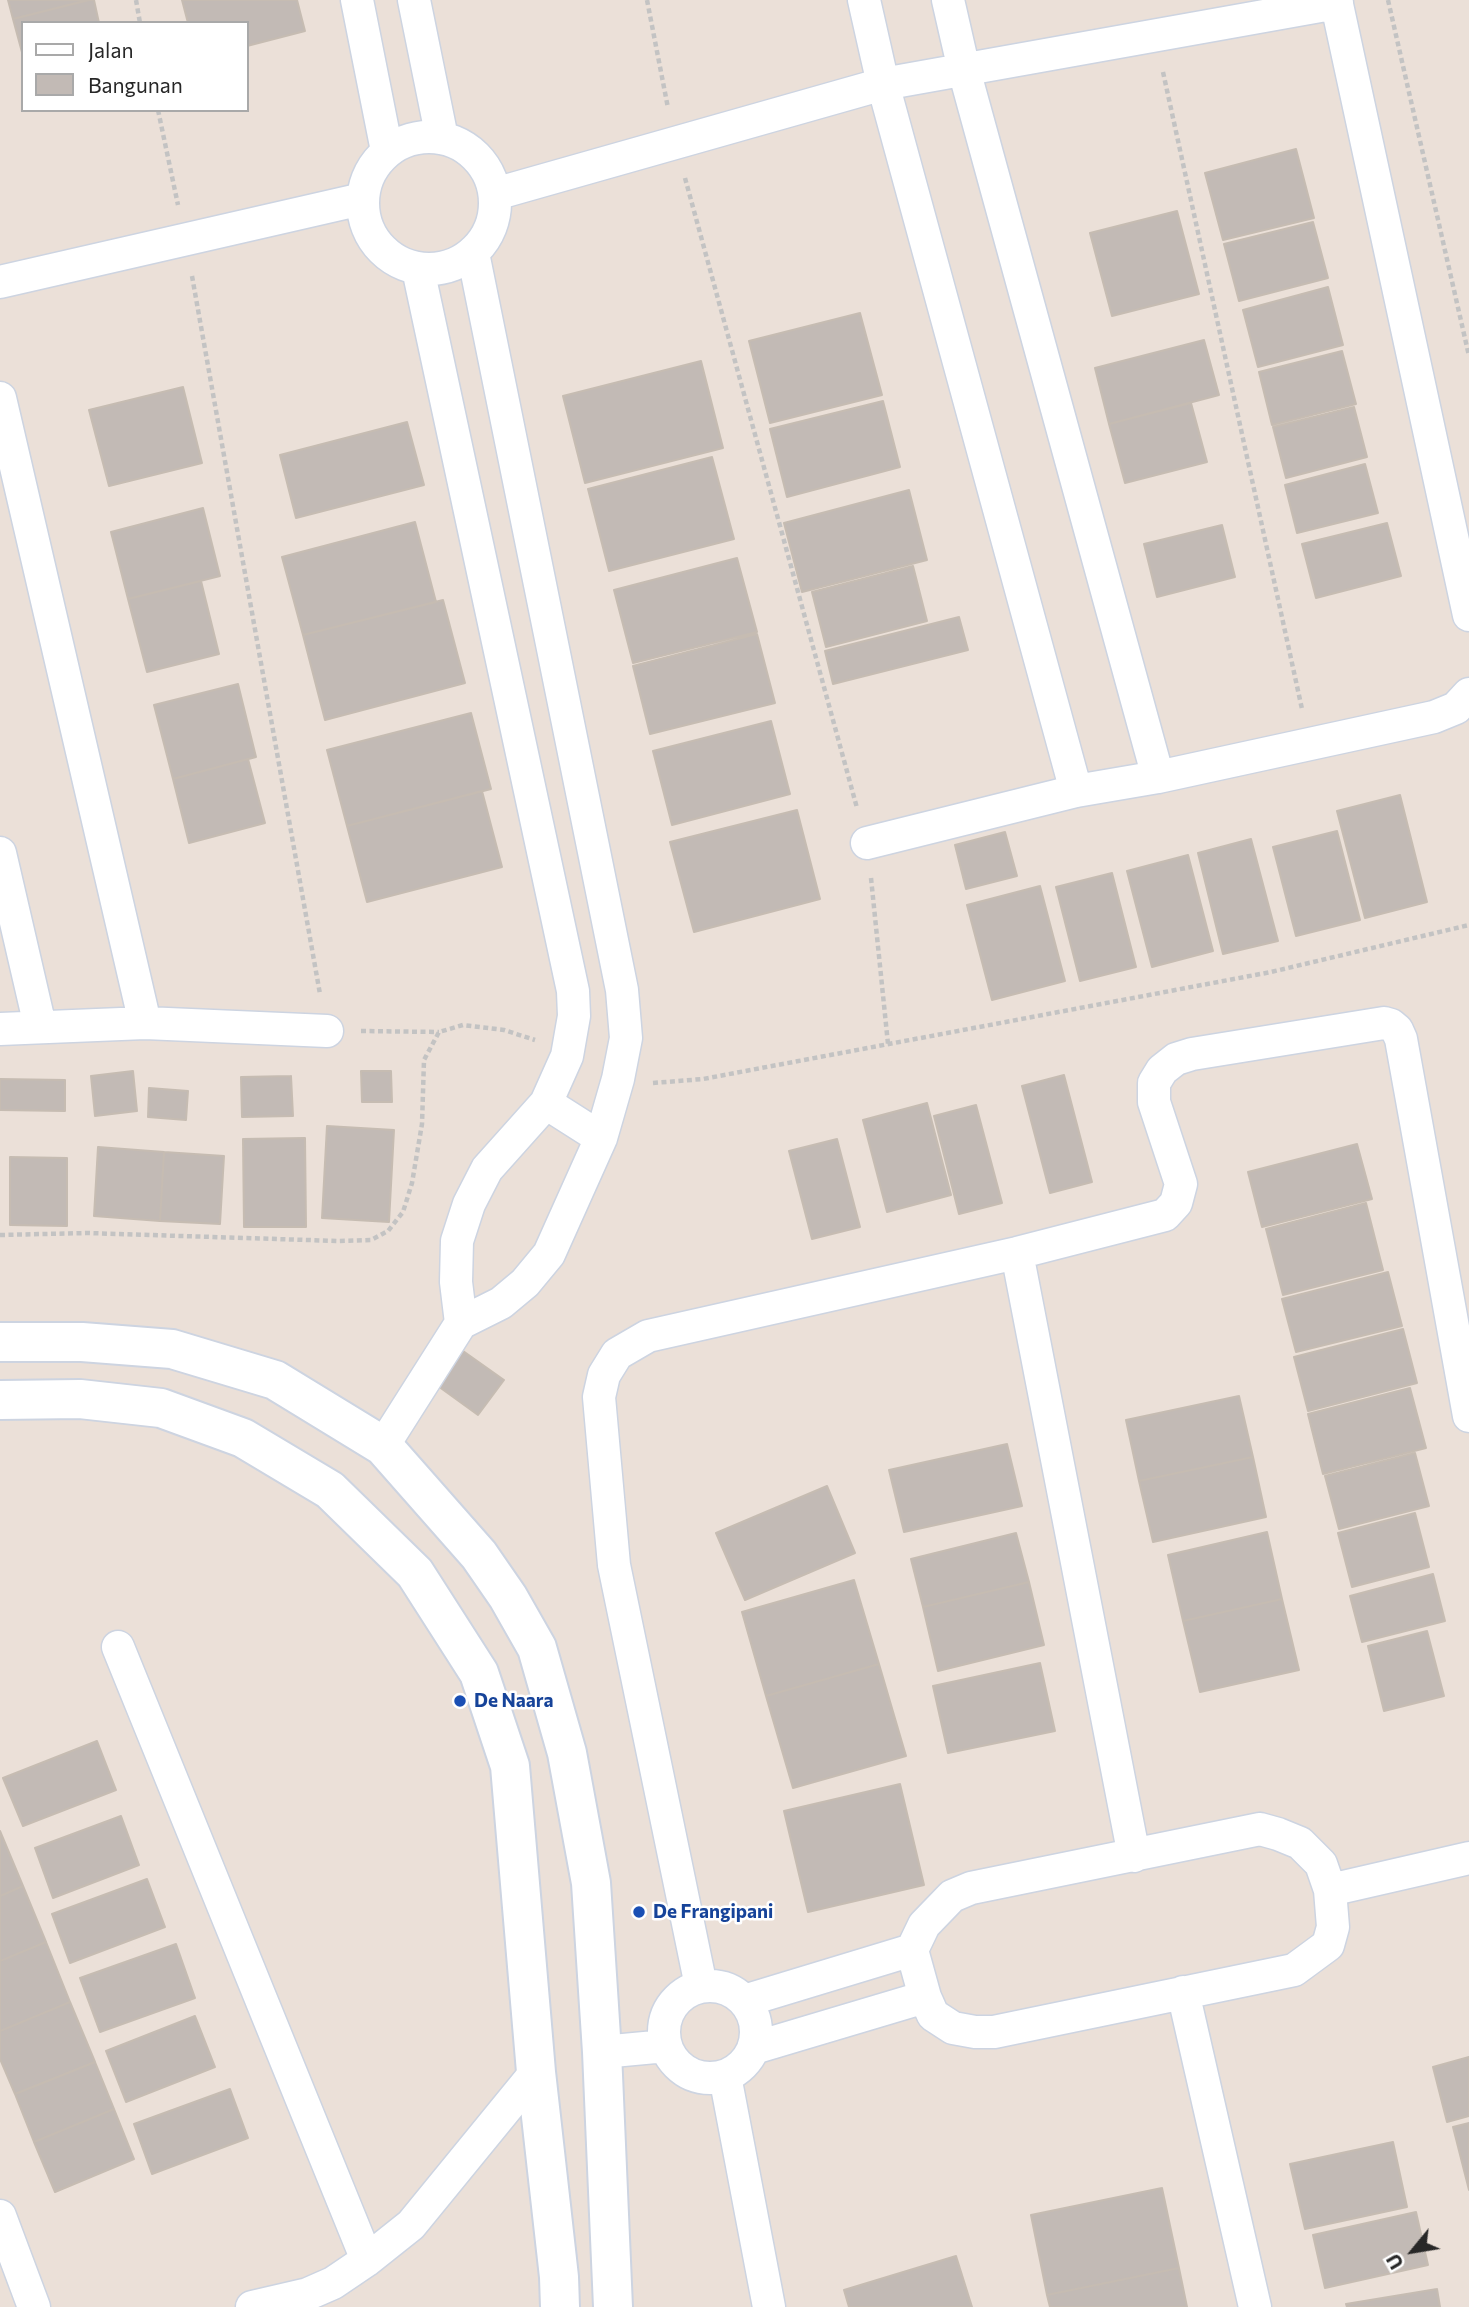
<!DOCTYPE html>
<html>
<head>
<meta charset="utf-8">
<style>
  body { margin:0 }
  #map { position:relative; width:1469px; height:2307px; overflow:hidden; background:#ebe0d8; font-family:Commissioner,sans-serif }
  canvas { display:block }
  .legend { position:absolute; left:21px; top:21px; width:228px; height:91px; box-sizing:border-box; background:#fff; border:2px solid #a9a9a9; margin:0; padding:9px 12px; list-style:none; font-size:21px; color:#272727 }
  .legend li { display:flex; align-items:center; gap:14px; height:35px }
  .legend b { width:35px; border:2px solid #a9a9a9 }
  .north { position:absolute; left:1378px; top:2216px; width:70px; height:70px; -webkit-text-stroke:5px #fff; paint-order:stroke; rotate:240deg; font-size:19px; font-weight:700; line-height:28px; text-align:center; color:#272727 }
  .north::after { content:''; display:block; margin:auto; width:24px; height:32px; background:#272727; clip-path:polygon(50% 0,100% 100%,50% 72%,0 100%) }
</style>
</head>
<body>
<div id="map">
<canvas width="1469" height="2307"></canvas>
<ul class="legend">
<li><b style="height:9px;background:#fff"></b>Jalan</li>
<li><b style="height:19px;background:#c2bab5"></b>Bangunan</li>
</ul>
<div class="north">U</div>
</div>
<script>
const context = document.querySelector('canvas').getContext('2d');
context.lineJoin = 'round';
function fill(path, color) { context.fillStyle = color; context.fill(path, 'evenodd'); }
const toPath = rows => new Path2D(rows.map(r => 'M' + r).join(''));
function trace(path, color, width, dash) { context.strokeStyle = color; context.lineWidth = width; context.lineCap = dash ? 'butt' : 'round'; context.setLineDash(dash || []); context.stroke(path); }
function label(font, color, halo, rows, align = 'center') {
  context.font = font + ' Commissioner,sans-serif'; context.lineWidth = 5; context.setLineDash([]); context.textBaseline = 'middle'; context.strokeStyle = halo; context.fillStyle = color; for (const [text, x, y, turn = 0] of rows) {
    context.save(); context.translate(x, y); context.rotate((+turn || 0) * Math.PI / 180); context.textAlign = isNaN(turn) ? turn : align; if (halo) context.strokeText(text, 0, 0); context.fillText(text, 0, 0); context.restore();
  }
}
const building = toPath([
  [8,0,89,0,13,19,8,0],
  [88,0,94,0,99,23,23,23,23,56,13,19,88,0],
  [182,0,297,0,305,31,247,46,247,23,188,23,182,0],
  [1296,149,1314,218,1223,240,1205,173,1296,149],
  [1177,211,1199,294,1112,316,1090,233,1177,211],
  [1313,222,1328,278,1239,301,1224,244,1313,222],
  [1328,287,1343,345,1258,367,1243,310,1328,287],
  [860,313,882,395,770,423,749,341,860,313],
  [1204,340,1219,395,1109,424,1095,368,1204,340],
  [1342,351,1356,404,1272,425,1259,372,1342,351],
  [701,361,723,448,585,483,563,396,701,361],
  [183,387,202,463,109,486,89,410,183,387],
  [883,401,900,467,787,497,770,429,883,401],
  [1191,403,1207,462,1125,483,1109,424,1191,403],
  [1354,407,1367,457,1286,478,1273,427,1354,407],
  [407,422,424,485,296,518,280,455,407,422],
  [712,457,734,539,609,571,588,489,712,457],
  [1365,464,1378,513,1297,533,1285,485,1365,464],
  [909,490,927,560,802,592,784,523,909,490],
  [203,508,220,576,128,599,111,532,203,508],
  [415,522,436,602,303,635,282,557,415,522],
  [1387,523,1401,576,1316,598,1302,544,1387,523],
  [1222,525,1235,577,1157,597,1144,544,1222,525],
  [737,558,757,632,633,663,614,590,737,558],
  [913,566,927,621,826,647,812,592,913,566],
  [201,581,219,654,147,672,128,599,201,581],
  [443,600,465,683,325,720,303,635,443,600],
  [959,617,968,650,833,684,825,651,959,617],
  [757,634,775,703,650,734,633,666,757,634],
  [238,684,256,757,173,779,154,705,238,684],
  [471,713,491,789,347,826,327,750,471,713],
  [771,721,790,794,672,825,653,751,771,721],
  [248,759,265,823,189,843,173,779,248,759],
  [482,791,502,867,367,902,347,826,482,791],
  [1400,795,1427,902,1365,918,1337,811,1400,795],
  [797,810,820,899,694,932,670,842,797,810],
  [1337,831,1360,920,1296,936,1273,847,1337,831],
  [1005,832,1017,876,966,889,955,845,1005,832],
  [1251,839,1278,941,1223,954,1198,853,1251,839],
  [1188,855,1213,951,1152,967,1127,871,1188,855],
  [1112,873,1136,967,1080,981,1056,887,1112,873],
  [1040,886,1065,981,992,1000,967,905,1040,886],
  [133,1071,137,1111,95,1116,91,1076,133,1071],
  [361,1071,391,1071,392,1102,362,1102,361,1071],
  [1064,1075,1092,1182,1050,1193,1022,1086,1064,1075],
  [291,1076,293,1116,242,1117,241,1077,291,1076],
  [0,1079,65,1080,65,1111,0,1110,0,1079],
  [149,1088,188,1091,186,1120,148,1117,149,1088],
  [927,1103,951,1195,887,1212,863,1120,927,1103],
  [976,1105,1002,1203,959,1214,934,1116,976,1105],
  [327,1126,394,1130,389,1222,322,1218,327,1126],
  [305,1138,306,1227,244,1227,243,1139,305,1138],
  [837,1139,860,1227,812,1239,789,1151,837,1139],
  [1357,1144,1372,1199,1262,1227,1248,1172,1357,1144],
  [98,1147,164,1152,160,1221,94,1216,98,1147],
  [164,1152,224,1156,220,1224,160,1221,164,1152],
  [10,1157,67,1158,67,1226,10,1225,10,1157],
  [1366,1203,1383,1270,1283,1295,1266,1229,1366,1203],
  [1388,1272,1402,1326,1296,1352,1282,1299,1388,1272],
  [1403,1329,1417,1383,1308,1411,1294,1357,1403,1329],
  [456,1346,504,1380,478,1415,431,1381,456,1346],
  [1410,1388,1426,1448,1323,1474,1308,1414,1410,1388],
  [1239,1396,1253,1457,1139,1481,1126,1420,1239,1396],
  [1007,1444,1022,1506,904,1532,889,1470,1007,1444],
  [1415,1453,1429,1506,1339,1529,1325,1476,1415,1453],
  [1253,1457,1266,1517,1153,1542,1139,1481,1253,1457],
  [827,1486,855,1553,745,1600,716,1533,827,1486],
  [1415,1513,1429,1567,1352,1587,1338,1533,1415,1513],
  [1267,1532,1282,1599,1183,1621,1168,1555,1267,1532],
  [1016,1533,1029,1582,923,1607,911,1559,1016,1533],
  [1433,1574,1445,1621,1362,1642,1350,1596,1433,1574],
  [854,1580,879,1664,766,1696,742,1612,854,1580],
  [1029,1582,1044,1645,938,1671,923,1607,1029,1582],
  [1282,1599,1299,1670,1200,1692,1183,1621,1282,1599],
  [1427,1631,1444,1696,1384,1711,1368,1646,1427,1631],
  [1040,1663,1055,1731,948,1753,933,1686,1040,1663],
  [879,1664,906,1756,793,1788,766,1696,879,1664],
  [97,1741,116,1790,23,1826,3,1778,97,1741],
  [900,1784,924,1885,808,1912,784,1811,900,1784],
  [121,1816,139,1865,53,1898,35,1848,121,1816],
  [0,1831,23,1886,0,1896,0,1831],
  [147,1879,165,1927,70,1963,52,1914,147,1879],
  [23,1886,46,1942,0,1961,0,1896,23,1886],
  [46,1942,70,2002,0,2031,0,1961,46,1942],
  [176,1944,195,1998,100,2032,80,1978,176,1944],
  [70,2002,95,2062,15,2094,0,2059,0,2031,70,2002],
  [195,2016,215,2067,126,2102,106,2051,195,2016],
  [1469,2057,1469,2116,1447,2122,1433,2067,1469,2057],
  [95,2062,114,2109,34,2142,15,2094,95,2062],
  [230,2089,248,2138,152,2174,134,2124,230,2089],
  [114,2109,134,2159,55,2192,34,2142,114,2109],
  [1469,2123,1469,2190,1453,2127,1469,2123],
  [1393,2142,1407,2207,1305,2229,1290,2164,1393,2142],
  [1162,2188,1179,2268,1047,2295,1031,2215,1162,2188],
  [1416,2212,1428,2265,1325,2288,1313,2235,1416,2212],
  [956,2256,972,2307,849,2307,844,2290,956,2256],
  [1179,2268,1187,2307,1050,2307,1047,2295,1179,2268],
  [1437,2289,1440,2307,1347,2307,1346,2304,1437,2289]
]);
fill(building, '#c2bab5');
trace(building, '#c6bcb2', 2);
const minor = toPath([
  [357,0,387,151],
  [414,0,442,138],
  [864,0,883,84,1076,791],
  [948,0,964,70,1158,777],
  [1336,0,1469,615],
  '363 203a66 66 0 1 1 132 0a66 66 0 1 1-132 0Z',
  [495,194,883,84,1337,3],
  [418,269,573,991,574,1016,567,1056,546,1103,487,1169,469,1204,457,1241,456,1282,461,1323],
  [0,282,362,199],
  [0,398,145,1023],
  [867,843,1076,791,1158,777,1434,717,1456,708,1469,694],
  [0,853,40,1026],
  [0,1029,145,1023,327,1031],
  [546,1103,601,1138],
  [1017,1253,1134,1856],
  [383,1446,461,1323,501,1303,525,1283,549,1254,601,1138,618,1079,626,1038,622,990,473,253],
  [118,1647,367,2260],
  [1260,1829,1278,1834,1300,1843,1321,1864,1330,1890,1333,1927,1328,1945,1294,1970,994,2032,975,2032,953,2028,933,2015,925,1997,912,1950,924,1925,952,1896,971,1888,1260,1829],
  [1330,1890,1469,1858],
  '664 2032a46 46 0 1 1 92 0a46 46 0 1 1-92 0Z',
  [701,1986,614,1565,599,1397,604,1375,617,1354,648,1336,1017,1253,1165,1215,1176,1203,1181,1184,1154,1102,1154,1083,1162,1070,1176,1059,1192,1054,1384,1023,1391,1025,1397,1030,1401,1039,1469,1416],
  [1183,1992,1255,2307],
  [744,2001,912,1950],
  [754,2048,925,1997],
  [602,2052,666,2046],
  [725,2076,769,2307],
  [0,2216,34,2307],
  [252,2307,308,2294,333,2283,367,2260,411,2225,536,2072]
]);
const tertiary = toPath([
  [0,1342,82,1342,172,1349,275,1380,383,1446,479,1555,508,1597,537,1648,567,1753,591,1883,602,2052,613,2307],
  [0,1400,80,1399,161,1408,243,1438,330,1490,415,1573,479,1673,510,1766,536,2072,559,2277,560,2307]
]);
trace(minor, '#cdd4e1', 35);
trace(tertiary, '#cdd4e1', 42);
trace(toPath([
  [136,0,140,23],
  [647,0,668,108],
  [1388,0,1469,356],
  [1163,72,1302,709],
  [158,110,178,205],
  [685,178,857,808],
  [192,276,320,994],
  [871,878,888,1044],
  [361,1031,439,1032],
  [653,1083,703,1079,1271,972,1469,925],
  [0,1235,87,1233,339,1241,371,1240,388,1231,403,1212,412,1183,422,1124,424,1060,439,1032,463,1025,504,1030,535,1040]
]), '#c3c3c3', 4.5, [5, 3.5]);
trace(minor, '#fff', 32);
trace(tertiary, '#fff', 38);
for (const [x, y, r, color] of [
  [460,1701,7,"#1a4fb4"],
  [639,1912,7,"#1a4fb4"]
]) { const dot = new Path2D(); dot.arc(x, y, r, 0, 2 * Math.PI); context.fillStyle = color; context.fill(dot); trace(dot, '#fff', 2.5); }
label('bold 19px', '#164399', '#fff', [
  ["De Naara",474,1701],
  ["De Frangipani",653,1912]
], 'left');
</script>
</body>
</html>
